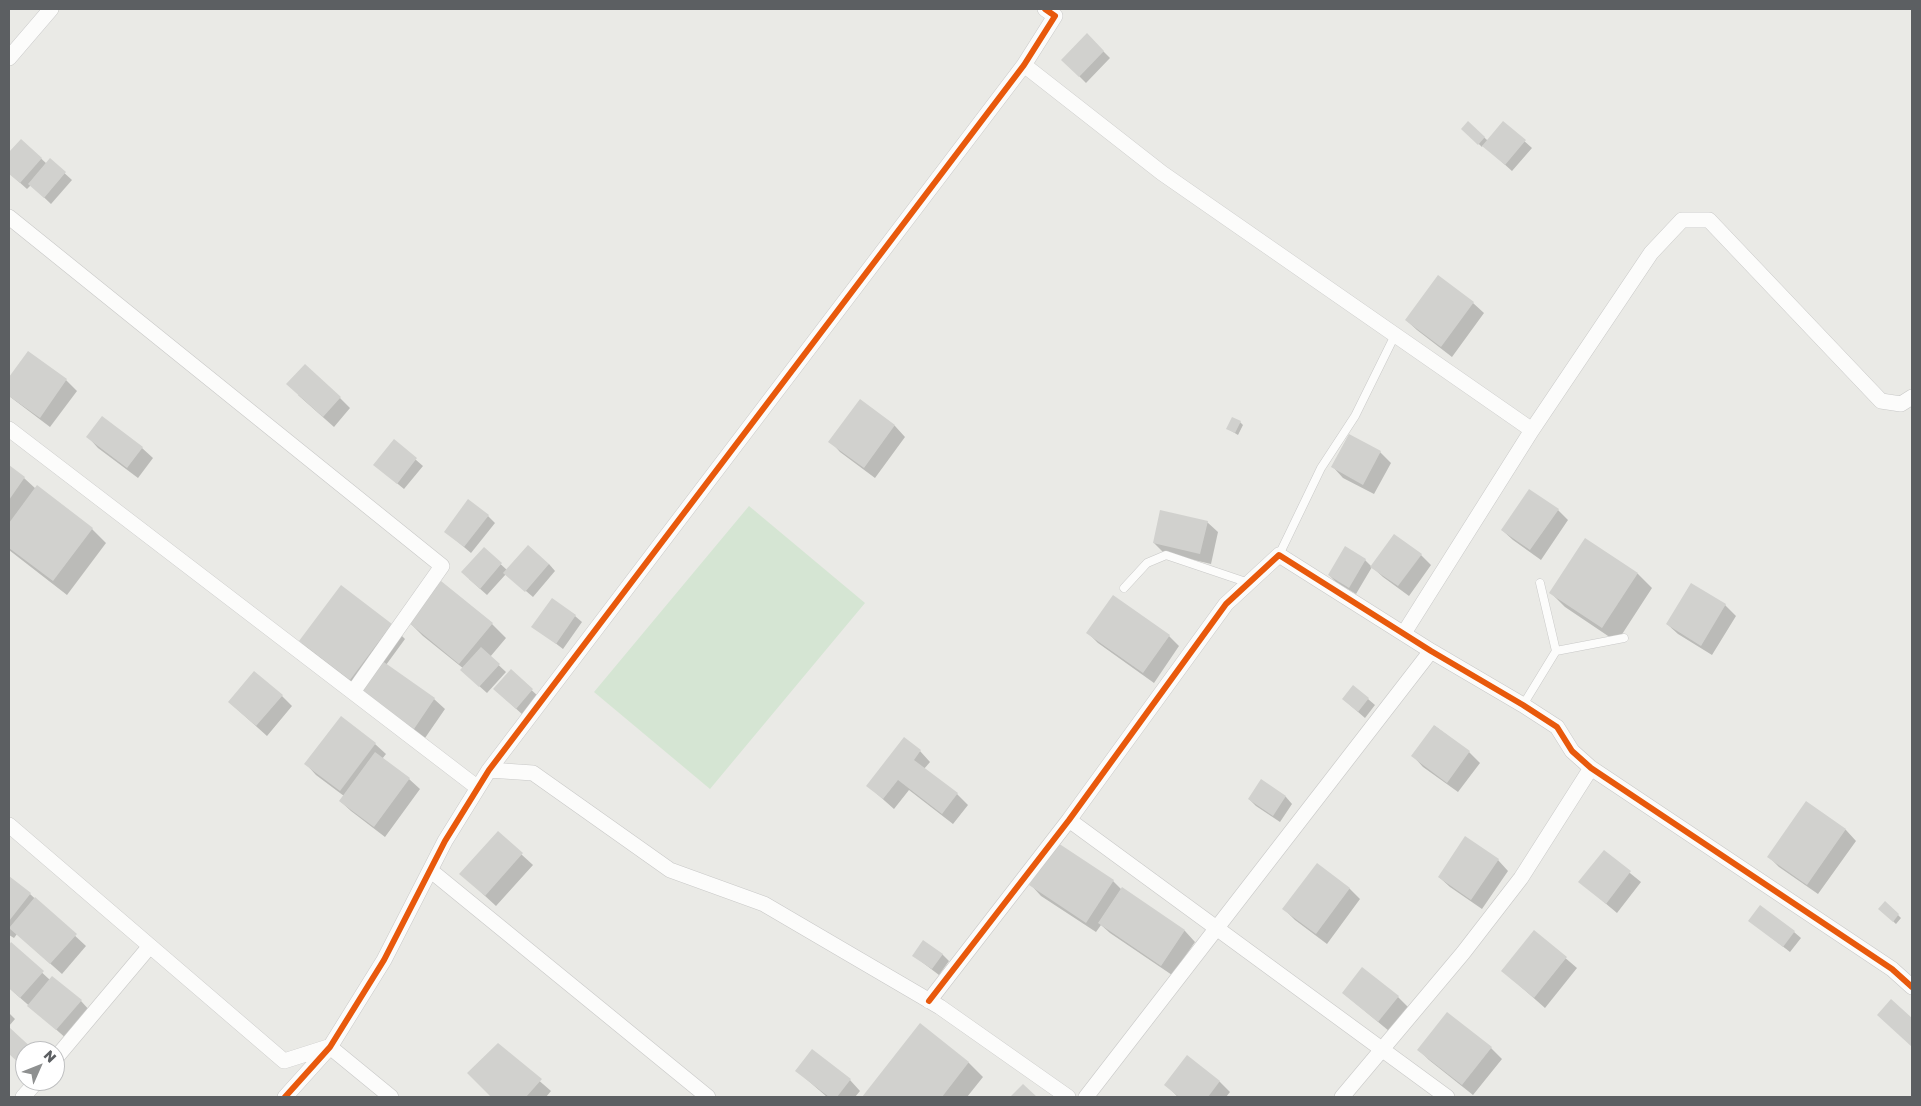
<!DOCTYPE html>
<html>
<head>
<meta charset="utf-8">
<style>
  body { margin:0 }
  #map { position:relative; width:1921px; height:1106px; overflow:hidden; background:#eaeae6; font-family:"Golos Text",sans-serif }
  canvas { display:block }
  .frame { position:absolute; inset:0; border:10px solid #5c5f62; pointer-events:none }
  .north { position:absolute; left:15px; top:1041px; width:50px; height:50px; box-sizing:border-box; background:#fff; border:1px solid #bebfc0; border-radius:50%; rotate:46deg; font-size:14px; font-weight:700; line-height:20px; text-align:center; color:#5c5f62 }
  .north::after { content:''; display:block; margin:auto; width:18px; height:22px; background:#8e9090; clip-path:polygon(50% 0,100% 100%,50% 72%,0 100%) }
</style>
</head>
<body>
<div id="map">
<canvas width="1921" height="1106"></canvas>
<div class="frame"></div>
<div class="north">N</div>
</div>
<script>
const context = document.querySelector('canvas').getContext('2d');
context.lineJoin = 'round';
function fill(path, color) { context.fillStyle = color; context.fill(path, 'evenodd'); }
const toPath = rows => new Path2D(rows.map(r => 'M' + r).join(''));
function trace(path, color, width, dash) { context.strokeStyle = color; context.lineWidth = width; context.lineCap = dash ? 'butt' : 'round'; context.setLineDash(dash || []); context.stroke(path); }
fill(toPath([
  [749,506,865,603,710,789,594,692]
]), '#d5e5d3');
fill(toPath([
  [1087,35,1110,58,1086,83,1063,60],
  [1468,122,1488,141,1503,122,1532,148,1512,171,1483,145,1482,147,1463,129],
  [21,140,47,164,50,160,72,180,51,204,31,185,27,189,9,173,9,154],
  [1438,277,1473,303,1484,313,1452,357,1417,330,1406,320],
  [28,353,66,380,77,391,50,427,9,396,9,380],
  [298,395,340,398,350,408,334,427],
  [860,401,895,426,905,437,875,478,840,452,830,441],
  [102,418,142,448,153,458,138,478,98,448,88,437],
  [1240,422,1243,425,1238,435,1228,429],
  [394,441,423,466,404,489,382,471],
  [1380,452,1391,463,1374,494,1343,478,1333,467],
  [9,467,24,478,36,489,92,529,106,543,67,595,9,550],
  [1558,510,1568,520,1541,560,1513,540,1502,530],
  [488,516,495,523,471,553,445,531],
  [1207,522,1218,532,1211,564,1164,553,1154,543],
  [1586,540,1638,574,1652,588,1617,642,1565,607,1551,593],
  [1345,548,1365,560,1372,567,1421,555,1431,565,1409,596,1383,577,1372,567,1356,594,1336,582,1329,575],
  [484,549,507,570,549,564,555,571,533,597,506,574,487,595,469,579],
  [1691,584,1725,605,1736,616,1712,655,1678,634,1667,624],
  [575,616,582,622,563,649,533,626],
  [409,622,492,624,506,638,490,657,506,672,487,693,469,677,464,669,423,636],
  [391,625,405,639,386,665,434,699,445,709,425,738,314,655,300,641],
  [1088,633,1169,636,1179,646,1154,683,1098,643],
  [511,671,539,697,523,715,502,696],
  [282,696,292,706,267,736,229,702],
  [1343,699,1368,699,1375,705,1365,718],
  [1435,726,1469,752,1480,763,1458,792,1423,767,1413,756],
  [375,744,386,754,382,759,409,779,420,789,385,837,351,811,340,801,344,796,316,775,306,764],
  [920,751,930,762,924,769,957,794,968,805,953,824,909,790,894,809,868,786],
  [1262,781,1286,797,1292,804,1280,822,1256,806,1249,799],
  [1807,803,1846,830,1856,841,1818,894,1779,867,1769,857],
  [498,833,533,865,496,906,472,884],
  [1604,852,1641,882,1617,913,1580,882],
  [1498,860,1508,871,1482,909,1450,887,1439,877],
  [1317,865,1350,889,1360,899,1327,944,1295,920,1284,909],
  [9,877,30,894,86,946,62,974,17,934,14,938,9,935],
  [1113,881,1122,890,1122,889,1185,931,1195,942,1172,975,1110,933,1101,925,1096,932,1041,896,1031,885],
  [1880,909,1898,915,1901,918,1896,924],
  [1750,921,1794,932,1801,938,1790,952],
  [1535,932,1577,968,1545,1008,1503,971],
  [11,944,50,980,81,1001,91,1012,68,1040,9,988,9,947],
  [942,954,949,961,939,975,914,956],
  [1343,993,1398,997,1408,1007,1389,1031],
  [9,1013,15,1019,9,1026],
  [1447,1014,1491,1048,1502,1059,1473,1095,1429,1060,1419,1050],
  [920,1025,969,1063,983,1077,967,1097,864,1097],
  [9,1029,33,1051,25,1051,25,1068,9,1053],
  [498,1045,551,1091,546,1097,493,1097,469,1073],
  [1188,1057,1220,1082,1230,1092,1226,1097,1178,1097,1166,1085],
  [797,1071,850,1080,860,1091,855,1097,827,1097]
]), '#0003');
fill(toPath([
  [1087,33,1104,51,1079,77,1061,60],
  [1468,121,1485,137,1478,145,1461,129],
  [1503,121,1526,140,1505,165,1482,146],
  [21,139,42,158,20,183,9,174,9,152],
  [50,158,66,172,44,198,28,184],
  [1438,275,1474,302,1441,347,1405,320],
  [28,351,67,379,40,418,9,396,9,377],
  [305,364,341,397,323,417,286,384],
  [860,399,895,425,864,468,828,442],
  [102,416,143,447,127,468,86,437],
  [1232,417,1241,421,1235,433,1226,429],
  [1349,434,1381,451,1363,485,1331,467],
  [394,439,417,458,397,484,373,465],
  [9,465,25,477,9,500],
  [37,485,93,528,53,581,9,548,9,523],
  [1529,489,1559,509,1530,550,1501,530],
  [468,499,489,515,464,547,444,532],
  [1160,510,1208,521,1200,554,1153,543],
  [1394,534,1422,554,1398,586,1370,567],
  [1585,538,1638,573,1602,628,1549,593],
  [528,545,549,564,525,592,503,573],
  [1345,546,1366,559,1349,588,1328,575],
  [484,547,502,563,480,589,461,572],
  [441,581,493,623,459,664,408,622],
  [1691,583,1726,604,1701,646,1666,624],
  [341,585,392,624,350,680,299,641],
  [1113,595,1170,635,1143,673,1086,633],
  [552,598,576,615,556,644,531,627],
  [481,647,500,664,479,687,460,670],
  [381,660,435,698,414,729,360,691],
  [511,669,533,689,516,709,493,689],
  [254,671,283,695,256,726,228,702],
  [1353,685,1369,698,1358,712,1342,699],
  [341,716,376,743,340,791,304,764],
  [1434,725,1470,751,1447,783,1411,756],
  [904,737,921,750,914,760,958,793,942,814,898,780,883,799,866,786],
  [375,752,410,778,374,827,339,801],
  [1261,779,1286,796,1273,816,1248,799],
  [1806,801,1846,829,1807,885,1767,857],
  [498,831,523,853,485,896,459,874],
  [1465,836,1499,859,1471,900,1438,877],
  [1058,843,1114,880,1086,923,1029,885],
  [1604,850,1631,871,1606,904,1578,882],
  [1317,863,1350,888,1316,934,1282,909],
  [9,876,31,893,9,921],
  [1122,887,1185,930,1161,966,1098,923],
  [35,897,77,934,50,964,9,928],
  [1885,901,1899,914,1893,922,1878,909],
  [1760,905,1795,931,1783,947,1748,921],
  [1534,930,1567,957,1534,998,1501,971],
  [923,940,943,954,932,969,912,956],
  [11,942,44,971,20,998,9,988,9,945],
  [1362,967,1399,996,1378,1022,1342,993],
  [52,976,82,1000,56,1030,27,1006],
  [1891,999,1912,1018,1912,1047,1877,1015],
  [1447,1012,1492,1047,1462,1085,1417,1050],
  [920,1023,969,1062,942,1097,862,1097],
  [9,1027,35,1051,25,1051,25,1061,21,1065,9,1054],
  [498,1043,542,1079,526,1097,491,1097,467,1073],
  [812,1049,851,1079,837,1097,829,1097,795,1071],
  [1187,1055,1220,1081,1208,1097,1179,1097,1164,1085],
  [1023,1084,1037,1097,1010,1097]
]), '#d1d1ce');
const service = toPath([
  [1279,555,1321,468,1355,416,1395,335],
  [1124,588,1147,563,1166,555,1249,583],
  [1556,651,1624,638],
  [1523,705,1556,651,1540,583]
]);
const minor = toPath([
  [9,58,51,9],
  [1024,65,1162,173,1532,430,1404,633],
  [9,217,442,566,353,692],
  [9,429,478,788],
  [1532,430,1651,253,1682,220,1709,220,1881,401,1901,404,1912,397],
  [489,770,533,773,670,870,764,904,940,1007,1068,1097],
  [1069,820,1447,1097],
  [9,825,284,1061,328,1047],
  [430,870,708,1097],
  [929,1001,1069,820,1226,604,1279,555,1431,651,1523,705,1557,727,1572,751,1591,768,1892,969,1912,987],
  [330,1047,391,1097],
  [55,1059,150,946],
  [23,1097,37,1081],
  [285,1097,330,1047,384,960,445,841,489,770,1024,65,1055,16,1045,9],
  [1086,1097,1431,651],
  [1342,1097,1463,953,1521,878,1591,768]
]);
trace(service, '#c8c8c7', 9);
trace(minor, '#c8c8c7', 16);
trace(service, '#fcfcfb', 8);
trace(minor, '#fcfcfb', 15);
trace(toPath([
  [929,1001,1069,820,1226,604,1279,555,1431,651,1523,705,1557,727,1572,751,1591,768,1892,969,1912,987],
  [285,1097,330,1047,384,960,445,841,489,770,1024,65,1055,16,1045,9]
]), '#e8590c', 6);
</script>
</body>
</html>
